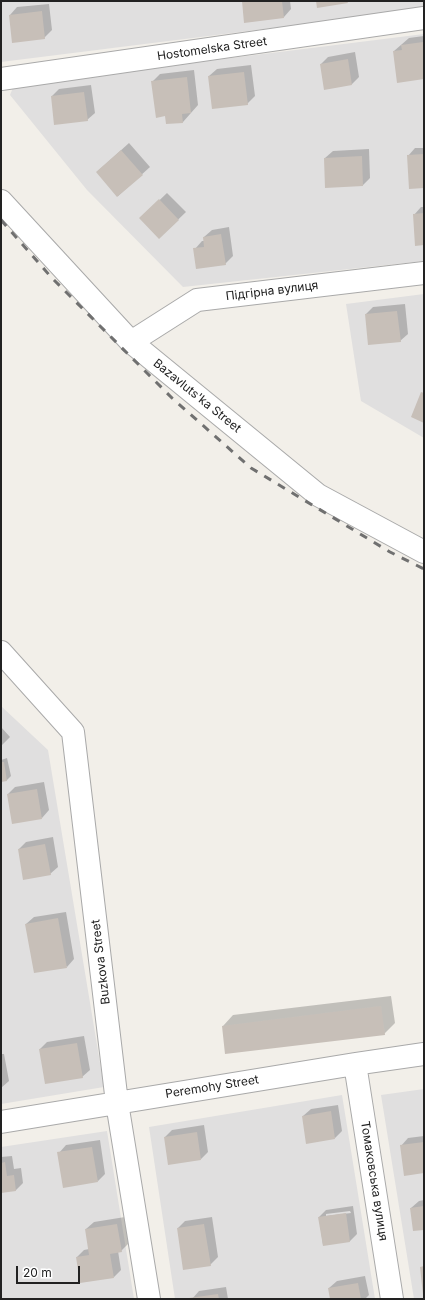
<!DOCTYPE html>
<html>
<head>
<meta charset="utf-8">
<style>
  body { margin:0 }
  #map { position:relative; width:425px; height:1300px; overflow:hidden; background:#f2efe9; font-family:Inter,sans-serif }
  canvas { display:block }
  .frame { position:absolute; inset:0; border:2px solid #222; pointer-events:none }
  .scale { position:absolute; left:16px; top:1266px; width:64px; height:18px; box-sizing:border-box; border:2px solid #222; border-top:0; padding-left:5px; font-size:12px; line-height:14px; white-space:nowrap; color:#222; -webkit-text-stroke:3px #fff; paint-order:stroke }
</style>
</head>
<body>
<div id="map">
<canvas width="425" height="1300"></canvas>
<div class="frame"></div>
<div class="scale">20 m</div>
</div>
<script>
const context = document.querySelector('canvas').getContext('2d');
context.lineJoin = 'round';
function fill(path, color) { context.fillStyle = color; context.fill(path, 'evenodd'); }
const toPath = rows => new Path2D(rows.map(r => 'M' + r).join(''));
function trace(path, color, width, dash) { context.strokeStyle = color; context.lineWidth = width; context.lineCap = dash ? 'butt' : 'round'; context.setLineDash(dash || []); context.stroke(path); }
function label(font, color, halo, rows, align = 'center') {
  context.font = font + ' Inter,sans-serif'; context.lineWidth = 3; context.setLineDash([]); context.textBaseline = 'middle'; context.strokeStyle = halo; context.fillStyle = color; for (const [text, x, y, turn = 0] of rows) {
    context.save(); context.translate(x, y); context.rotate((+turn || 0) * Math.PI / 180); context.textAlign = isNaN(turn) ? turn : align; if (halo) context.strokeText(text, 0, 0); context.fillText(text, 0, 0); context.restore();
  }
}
fill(toPath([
  [1,1,424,1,424,9,1,62],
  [424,34,424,261,183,287,87,190,10,95,14,85],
  [424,294,424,438,361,401,346,304],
  [1,706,48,750,104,1087,1,1104],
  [424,1089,424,1299,414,1299,381,1095],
  [342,1095,375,1299,175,1299,149,1127],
  [107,1131,134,1299,1,1299,1,1147]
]), '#e0dfdf');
fill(toPath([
  [243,1,290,1,291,9,284,17],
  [49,4,52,30,44,38,13,42,10,15,17,7],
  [424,36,424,78,398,82,394,51,409,38],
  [355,52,359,77,352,84,325,89,321,64,328,57],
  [251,65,255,96,247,104,209,76,217,69],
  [194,70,198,105,183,122,166,115,153,81,160,74],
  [91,85,95,113,87,120,52,96,59,89],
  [129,143,150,167,118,196,97,172],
  [415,148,424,148,424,187,408,156],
  [369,149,370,178,363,185,325,158,333,151],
  [167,193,186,212,159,238,141,218],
  [421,207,424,207,424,244,414,215],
  [229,227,233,256,225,264,195,249,202,241,205,241,204,237,212,230],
  [405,304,408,334,400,341,366,314,373,307],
  [1,727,10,737,1,746],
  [7,758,11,776,7,780,1,781,1,760],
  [44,782,49,810,42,818,8,794,15,787],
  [53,837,58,867,50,874,19,849,26,842],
  [66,912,74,959,67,967,26,924,34,917],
  [391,996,395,1023,384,1034,223,1026,233,1015],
  [84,1036,90,1070,82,1077,40,1049,47,1042],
  [1,1054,4,1054,9,1081,1,1088],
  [338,1105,342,1131,335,1138,303,1116,311,1109],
  [204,1125,208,1152,201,1159,165,1137,172,1130],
  [424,1136,424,1172,401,1146,408,1138],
  [100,1140,105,1174,98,1181,59,1153,66,1145],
  [12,1156,14,1169,21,1168,23,1183,16,1190,1,1192,1,1157],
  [424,1200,424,1229,411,1208,419,1201],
  [353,1206,357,1234,350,1241,323,1245,319,1217,326,1210],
  [350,1211,351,1213,326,1216,326,1214],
  [125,1217,129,1243,121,1251,118,1251,121,1270,114,1277,77,1257,84,1250,89,1249,86,1229,94,1222],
  [212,1217,218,1257,210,1265,178,1228,185,1221],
  [365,1276,369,1295,365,1299,331,1299,329,1288,337,1281],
  [226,1287,228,1299,192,1299,199,1291]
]), '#0003');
fill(toPath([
  [242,1,282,1,284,18,244,23],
  [316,1,347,1,348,3,317,8],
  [42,11,45,39,12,43,9,15],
  [423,42,424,79,397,83,393,51,402,50,401,45],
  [348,59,352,85,324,90,320,64],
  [244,72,248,105,212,109,208,76],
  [187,77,191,113,182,114,183,123,166,124,165,116,156,118,151,81],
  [84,92,88,121,54,125,51,96],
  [121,150,143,175,117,197,96,172],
  [424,154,424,188,409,189,407,155],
  [362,156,363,186,325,188,324,158],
  [159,199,179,220,159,239,139,218],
  [424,213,424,245,415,246,413,214],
  [221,234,226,265,196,269,193,248,204,247,203,237],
  [397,311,401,342,368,345,365,314],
  [421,392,424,393,424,423,411,417],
  [1,762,4,762,7,781,1,782],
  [37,789,42,819,12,824,7,794],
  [45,844,51,875,23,880,18,849],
  [58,918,67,968,34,973,25,924],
  [381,1006,385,1035,225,1054,222,1026],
  [77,1043,83,1078,45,1084,39,1049],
  [331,1111,335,1139,306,1144,302,1116],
  [197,1132,201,1160,168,1165,164,1137],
  [424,1142,424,1173,404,1176,400,1145],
  [92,1147,98,1182,63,1188,57,1152],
  [5,1162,7,1176,14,1175,16,1191,1,1193,1,1163],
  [424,1206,424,1230,413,1231,410,1208],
  [346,1213,350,1242,323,1246,318,1217],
  [117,1224,122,1252,110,1254,114,1278,80,1283,76,1257,89,1255,85,1229],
  [204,1224,211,1266,183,1270,177,1228],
  [424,1266,424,1295,423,1295,420,1267],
  [358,1283,361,1299,330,1299,328,1288],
  [218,1294,219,1299,189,1299,189,1298]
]), '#c7bfb8');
const minor = toPath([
  [1,79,424,18],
  [1,201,131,342,318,495,424,552],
  [131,342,197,300,424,273],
  [1,652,73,732,117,1103,149,1299],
  [355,1064,392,1299],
  [1,1122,355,1064,424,1054]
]);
trace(minor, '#a9a9a9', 24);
trace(minor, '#fff', 22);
trace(toPath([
  [1,220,51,277,172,398,251,468,390,552,424,569]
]), '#707070', 3, [8, 8]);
label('12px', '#222', '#fff', [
  ["Hostomelska Street",212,49,-8],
  ["Підгірна вулиця",272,291,-7],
  ["Bazavluts'ka Street",197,396,39],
  ["Buzkova Street",101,962,-97],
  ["Peremohy Street",212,1087,-9],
  ["Томаковська вулиця",374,1181,81]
]);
</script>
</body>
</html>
